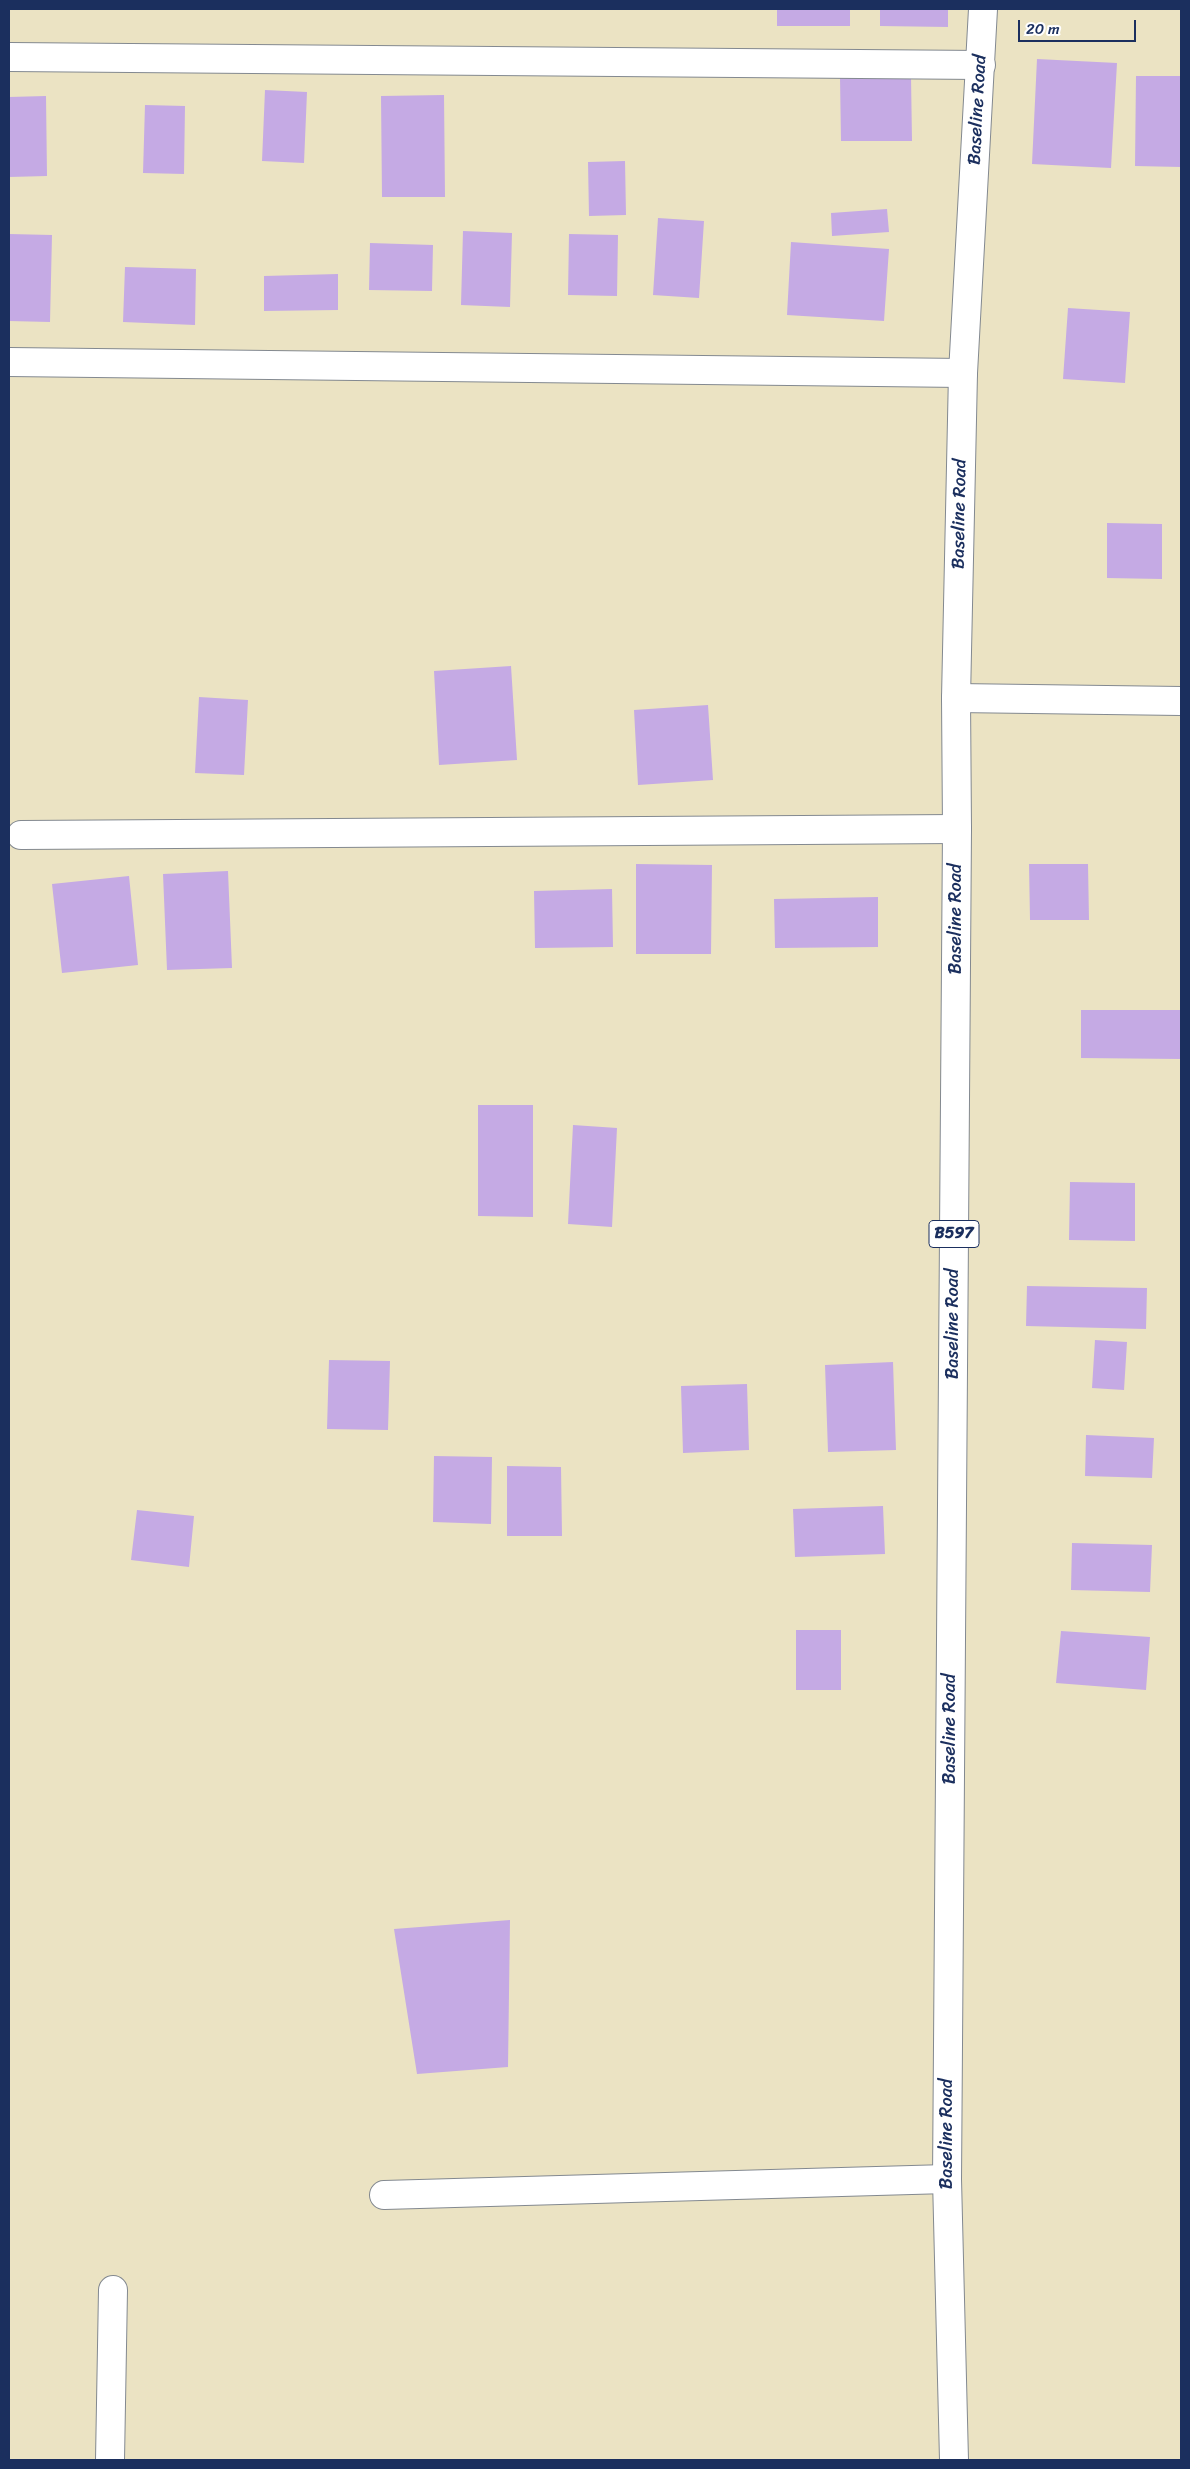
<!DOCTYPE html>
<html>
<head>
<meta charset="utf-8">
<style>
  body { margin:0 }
  #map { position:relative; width:1190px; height:2469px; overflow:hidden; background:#ebe3c3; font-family:Sriracha,sans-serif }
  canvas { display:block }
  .frame { position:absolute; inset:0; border:10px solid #1b2f5e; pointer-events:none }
  .scale { position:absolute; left:1018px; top:20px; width:118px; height:22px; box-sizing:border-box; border:2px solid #1b2f5e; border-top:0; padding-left:6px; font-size:15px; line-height:18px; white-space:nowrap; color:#1b2f5e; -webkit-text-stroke:4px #fff; paint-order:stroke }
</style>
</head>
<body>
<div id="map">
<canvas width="1190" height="2469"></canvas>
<div class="frame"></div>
<div class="scale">20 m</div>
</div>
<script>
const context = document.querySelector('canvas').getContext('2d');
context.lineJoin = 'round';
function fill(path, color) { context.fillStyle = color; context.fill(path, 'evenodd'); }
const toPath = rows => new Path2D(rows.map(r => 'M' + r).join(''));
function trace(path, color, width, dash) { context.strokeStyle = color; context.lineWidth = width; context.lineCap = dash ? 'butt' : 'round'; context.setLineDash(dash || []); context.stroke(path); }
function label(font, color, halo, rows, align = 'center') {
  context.font = font + ' Sriracha,sans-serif'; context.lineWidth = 4; context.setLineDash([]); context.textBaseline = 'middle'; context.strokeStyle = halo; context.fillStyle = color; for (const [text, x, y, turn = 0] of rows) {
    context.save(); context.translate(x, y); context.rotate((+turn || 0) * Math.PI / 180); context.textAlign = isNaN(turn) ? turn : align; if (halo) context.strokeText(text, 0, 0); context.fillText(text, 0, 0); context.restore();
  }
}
fill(toPath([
  [777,9,850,9,850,26,777,26],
  [880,9,948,9,948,27,880,26],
  [1037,59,1117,63,1111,168,1032,164],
  [911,76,912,141,841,141,840,77],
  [1136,76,1181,76,1181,167,1135,166],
  [265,90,307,92,304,163,262,161],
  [444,95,445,197,382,197,381,96],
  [46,96,47,176,9,177,9,97],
  [145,105,185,106,184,174,143,173],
  [625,161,626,215,589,216,588,162],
  [887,209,889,232,832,236,831,213],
  [658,218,704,221,699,298,653,295],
  [463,231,512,233,510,307,461,305],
  [9,234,52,235,50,322,9,321],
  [569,234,618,235,617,296,568,295],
  [791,242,889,249,884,321,787,315],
  [370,243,433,245,432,291,369,290],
  [125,267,196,269,195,325,123,322],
  [338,274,338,310,264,311,264,276],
  [1068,308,1130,312,1125,383,1063,379],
  [1107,523,1162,524,1162,579,1107,578],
  [511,666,517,760,439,765,434,671],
  [199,697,248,700,244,775,195,773],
  [708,705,713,780,638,785,634,710],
  [636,864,712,865,711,954,636,954],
  [1029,864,1088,864,1089,920,1030,920],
  [228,871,232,968,167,970,163,874],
  [129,876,138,965,62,973,52,884],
  [612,889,613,947,535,948,534,891],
  [878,897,878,947,775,948,774,899],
  [1081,1010,1181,1010,1181,1059,1081,1058],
  [478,1105,533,1105,533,1217,478,1216],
  [573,1125,617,1128,612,1227,568,1224],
  [1070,1182,1135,1183,1135,1241,1069,1240],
  [1027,1286,1147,1288,1146,1329,1026,1326],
  [1095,1340,1127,1342,1124,1390,1092,1388],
  [329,1360,390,1361,388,1430,327,1429],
  [893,1362,896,1450,828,1452,825,1365],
  [747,1384,749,1450,683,1453,681,1386],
  [1086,1435,1154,1438,1152,1478,1085,1476],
  [434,1456,492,1457,491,1524,433,1522],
  [507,1466,561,1467,562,1536,507,1536],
  [883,1506,885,1554,795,1557,793,1509],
  [137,1510,194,1516,189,1567,131,1560],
  [1072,1543,1152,1545,1150,1592,1071,1590],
  [796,1630,841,1630,841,1690,796,1690],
  [1061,1631,1150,1637,1146,1690,1056,1683],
  [510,1920,508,2067,417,2074,394,1929]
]), '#c5aae4');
const minor = toPath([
  [9,57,981,65],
  [9,362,963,373],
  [956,698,1181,701],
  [21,835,957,829],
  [384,2195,947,2179],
  [110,2460,113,2290]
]);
const major = toPath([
  [954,2460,947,2179,957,829,956,698,963,373,983,9]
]);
trace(minor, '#838990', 30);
trace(major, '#838990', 30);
trace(minor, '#fff', 28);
trace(major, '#fff', 28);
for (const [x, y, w] of [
  [954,1234,50]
]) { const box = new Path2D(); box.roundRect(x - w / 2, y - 13.5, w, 27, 4); context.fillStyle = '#fff'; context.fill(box); trace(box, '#1b2f5e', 1); }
label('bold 16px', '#1b2f5e', null, [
  ["B597",954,1234]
]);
label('18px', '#1b2f5e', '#fff', [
  ["Baseline Road",978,110,-87],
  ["Baseline Road",960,514,-89],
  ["Baseline Road",956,919,-90],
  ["Baseline Road",953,1324,-90],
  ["Baseline Road",950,1729,-90],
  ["Baseline Road",947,2134,-90]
]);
</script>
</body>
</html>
